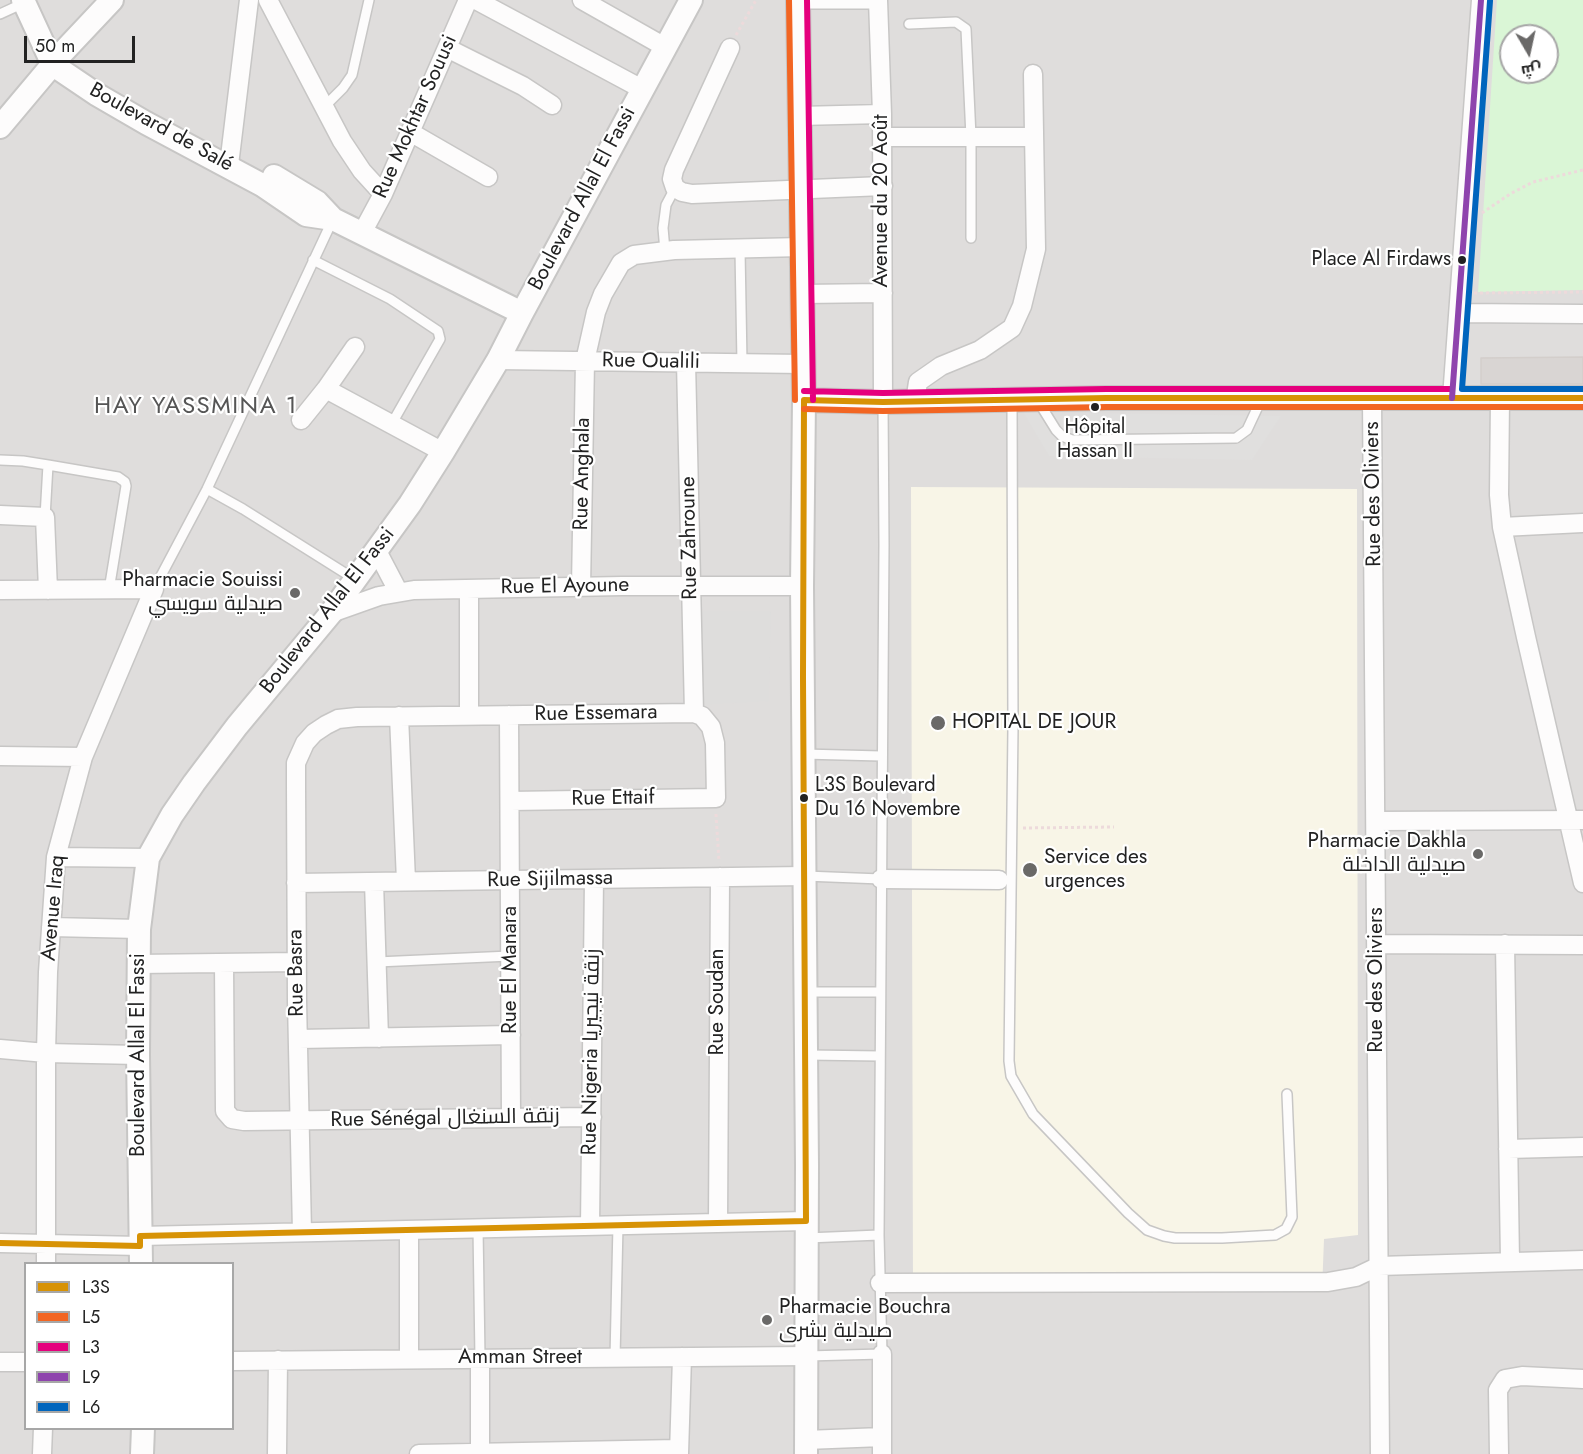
<!DOCTYPE html>
<html>
<head>
<meta charset="utf-8">
<style>
  body { margin:0 }
  #map { position:relative; width:1583px; height:1454px; overflow:hidden; background:#f0edea; font-family:Jost,Cairo,sans-serif }
  canvas { display:block }
  .legend { position:absolute; left:24px; top:1262px; width:210px; height:168px; box-sizing:border-box; background:#fff; border:2px solid #a7a7a7; margin:0; padding:8px 10px; list-style:none; font-size:18px; color:#222 }
  .legend li { display:flex; align-items:center; gap:12px; height:30px }
  .legend b { width:30px; border:2px solid #a7a7a7 }
  .north { position:absolute; left:1499px; top:24px; width:60px; height:60px; box-sizing:border-box; background:#fff; border:2px solid #a7a7a7; border-radius:50%; rotate:171deg; font-size:16px; font-weight:700; line-height:24px; text-align:center; color:#222 }
  .north::after { content:''; display:block; margin:auto; width:21px; height:27px; background:#6a6968; clip-path:polygon(50% 0,100% 100%,50% 72%,0 100%) }
  .scale { position:absolute; left:24px; top:36px; width:111px; height:27px; box-sizing:border-box; border:3px solid #222; border-top:0; padding-left:8px; font-size:18px; line-height:21px; white-space:nowrap; color:#222; -webkit-text-stroke:4px #fff; paint-order:stroke }
</style>
</head>
<body>
<div id="map">
<canvas width="1583" height="1454"></canvas>
<ul class="legend">
<li><b style="height:8px;background:#d79205"></b>L3S</li>
<li><b style="height:8px;background:#f26522"></b>L5</li>
<li><b style="height:8px;background:#e5007d"></b>L3</li>
<li><b style="height:8px;background:#8e44ad"></b>L9</li>
<li><b style="height:8px;background:#0065bd"></b>L6</li>
</ul>
<div class="north">ش</div>
<div class="scale">50 m</div>
</div>
<script>
const context = document.querySelector('canvas').getContext('2d');
context.lineJoin = 'round';
function fill(path, color) { context.fillStyle = color; context.fill(path, 'evenodd'); }
const toPath = rows => new Path2D(rows.map(r => 'M' + r).join(''));
function trace(path, color, width, dash) { context.strokeStyle = color; context.lineWidth = width; context.lineCap = dash ? 'butt' : 'round'; context.setLineDash(dash || []); context.stroke(path); }
function label(font, color, halo, rows, align = 'center') {
  context.font = font + ' Jost,Cairo,sans-serif'; context.lineWidth = 4.5; context.setLineDash([]); context.textBaseline = 'middle'; context.strokeStyle = halo; context.fillStyle = color; for (const [text, x, y, turn = 0] of rows) {
    context.save(); context.translate(x, y); context.rotate((+turn || 0) * Math.PI / 180); context.textAlign = isNaN(turn) ? turn : align; if (halo) context.strokeText(text, 0, 0); context.fillText(text, 0, 0); context.restore();
  }
}
fill(toPath([
  [0,0,1583,0,1583,1454,0,1454],
  [1511,36,1547,36,1547,72,1511,72],
  [26,1264,232,1264,232,1428,26,1428]
]), '#dfdddc');
fill(toPath([
  [911,487,1357,489,1358,1235,1324,1239,1322,1291,913,1287]
]), '#f8f5e7');
fill(toPath([
  [701,611,771,611,769,701,700,705]
]), '#dedddc');
fill(toPath([
  [1497,0,1583,0,1583,290,1478,292],
  [1511,36,1547,36,1547,72,1511,72]
]), '#daf6d6');
fill(toPath([
  [1023,412,1281,416,1252,460,1049,456]
]), '#e0dfde');
const building = toPath([
  [1583,357,1583,384,1481,384,1481,358,1583,357]
]);
fill(building, '#d9d5d3');
trace(building, '#d3cecb', 1.5);
const service = toPath([
  [799,4,878,4],
  [0,14,24,3],
  [909,24,956,22,966,29,971,137,971,238],
  [324,107,343,88,352,75,369,0],
  [740,250,742,363],
  [665,251,663,228,666,205,675,188],
  [313,260,390,299,438,331,440,339,391,425],
  [1012,401,1013,727,1009,1061,1011,1076,1033,1114,1128,1213,1147,1230,1164,1236,1175,1238,1222,1238,1275,1235,1286,1229,1292,1217,1287,1094],
  [1038,401,1056,430,1062,436,1072,440,1236,438,1247,430,1261,400],
  [0,460,23,461,48,465,118,477,125,482,126,486,109,590],
  [207,489,243,509,356,580],
  [45,517,48,465],
  [154,589,207,489,333,219],
  [803,754,881,756],
  [805,876,881,879],
  [377,962,510,956],
  [806,992,880,992],
  [807,1055,880,1056],
  [478,1228,480,1358],
  [807,1238,879,1235],
  [807,1356,882,1354,879,1235,884,545,883,403],
  [615,1358,618,1225]
]);
const minor = toPath([
  [268,0,342,141,362,171,383,194],
  [476,0,642,89],
  [582,0,665,47],
  [878,0,882,114,883,402],
  [447,48,523,86,552,105],
  [730,48,674,170,672,179,675,188,682,192,692,194,883,186],
  [799,116,882,114],
  [410,132,488,177],
  [882,137,1034,137],
  [229,165,249,0],
  [362,233,383,194,468,0],
  [803,294,883,293],
  [1460,313,1583,314],
  [355,347,326,389,443,452],
  [498,360,803,364],
  [686,362,694,713],
  [1452,398,1481,0],
  [1372,399,1380,1454],
  [1500,399,1499,495,1502,527,1526,637,1583,883],
  [915,402,918,382,941,366,980,350,1012,328,1022,306,1036,249,1033,74],
  [301,420,326,389],
  [0,515,45,517,48,590],
  [1502,527,1583,523],
  [377,551,398,591],
  [581,587,585,361,596,312,603,294,621,263,634,255,674,250,802,247],
  [469,589,469,714],
  [0,590,154,589,83,757,56,857,48,972,46,1053,46,1264],
  [331,613,379,596,414,590,622,586,802,586],
  [509,715,511,1118],
  [399,716,406,881],
  [0,756,83,757],
  [1376,821,1583,820],
  [56,857,148,858],
  [881,879,999,880],
  [374,882,379,1038],
  [296,883,804,876],
  [51,927,139,929],
  [1377,944,1583,945],
  [1505,944,1510,1261],
  [224,963,225,1111,232,1119,244,1121,592,1117],
  [139,964,297,962],
  [299,1039,511,1035],
  [0,1049,46,1053,138,1055],
  [1508,1149,1583,1147],
  [718,1223,720,877],
  [590,1226,594,879],
  [302,1232,297,1001,296,784,296,763,305,743,314,733,326,725,338,719,357,717,694,713,702,716,711,727,715,743,716,798,510,801],
  [140,1236,806,1221],
  [0,1243,140,1246],
  [880,1283,1328,1282,1356,1277,1379,1266,1583,1260],
  [882,1354,882,1454],
  [409,1359,409,1230],
  [232,1361,807,1356],
  [0,1362,26,1362],
  [806,1440,882,1437],
  [42,1454,43,1428],
  [277,1454,278,1360],
  [419,1454,678,1449],
  [480,1454,480,1358],
  [679,1454,682,1357],
  [1499,1454,1498,1390,1505,1379,1522,1376,1583,1379]
]);
const tertiary = toPath([
  [23,0,53,65,96,94,146,123,262,185,306,215,333,219,522,313],
  [798,0,804,400,802,586,807,1165,806,1454],
  [0,127,63,52,112,0],
  [274,176,317,202,333,219],
  [804,400,883,402,1106,398,1583,398],
  [141,1264,138,1055,139,929,148,858,172,815,194,783,237,726,331,613,410,504,443,452,498,360,522,313,691,0],
  [142,1454,143,1428]
]);
trace(service, '#c7c6c5', 12);
trace(minor, '#c7c6c5', 21);
trace(tertiary, '#c7c6c5', 26);
trace(toPath([
  [736,35,756,0],
  [1482,213,1510,194,1533,182,1583,170],
  [1474,293,1583,292],
  [716,814,719,862],
  [1023,828,1114,827]
]), '#eddadb', 3, [3, 3]);
trace(service, '#fdfcfc', 9);
trace(minor, '#fdfcfc', 18);
trace(tertiary, '#fdfcfc', 22);
trace(toPath([
  [0,1243,140,1246,140,1236,806,1221,803,677,804,400,883,402,1106,398,1583,398]
]), '#d79205', 6);
trace(toPath([
  [789,0,795,400],
  [804,409,883,411,1106,407,1583,407]
]), '#f26522', 6);
trace(toPath([
  [807,0,813,400],
  [804,391,883,393,1106,389,1452,389]
]), '#e5007d', 6);
trace(toPath([
  [1452,398,1481,0]
]), '#8e44ad', 6);
trace(toPath([
  [1490,1,1462,389,1583,389]
]), '#0065bd', 6);
for (const [x, y, r, color] of [
  [1462,260,5,"#222"],
  [1095,407,5,"#222"],
  [295,593,6,"#6a6968"],
  [938,723,8,"#6a6968"],
  [804,798,5,"#222"],
  [1478,854,6,"#6a6968"],
  [1030,870,8,"#6a6968"],
  [767,1320,6,"#6a6968"]
]) { const dot = new Path2D(); dot.arc(x, y, r, 0, 2 * Math.PI); context.fillStyle = color; context.fill(dot); trace(dot, '#fff', 2); }
label('20px', '#222', '#fff', [
  ["Place Al Firdaws",1451,260],
  ["Hôpital",1095,428,"center"],
  ["Hassan II",1095,452,"center"],
  ["L3S Boulevard",815,786,"left"],
  ["Du 16 Novembre",815,810,"left"]
], 'right');
label('21px', '#222', '#fff', [
  ["Rue Mokhtar Souusi",416,117,-66],
  ["Boulevard de Salé",161,128,29],
  ["Boulevard Allal El Fassi",583,199,-62],
  ["Avenue du 20 Août",882,201,-90],
  ["Rue Oualili",651,362,1],
  ["Rue Anghala",583,474,-89],
  ["Rue des Oliviers",1374,494,-91],
  ["Rue Zahroune",690,538,-91],
  ["Rue El Ayoune",565,587,-1],
  ["Boulevard Allal El Fassi",328,611,-52],
  ["Rue Essemara",596,714,-1],
  ["Rue Ettaif",613,799,-1],
  ["Rue Sijilmassa",550,880,-1],
  ["Avenue Iraq",54,908,-85],
  ["Rue El Manara",511,970,-90],
  ["Rue Basra",297,973,-91],
  ["Rue des Oliviers",1377,980,-90],
  ["Rue Soudan",718,1002,-90],
  ["Rue Nigeria زنقة نيجيريا",592,1052,-89],
  ["Boulevard Allal El Fassi",139,1055,-90],
  ["Rue Sénégal زنقة السنغال",445,1119,-1],
  ["Amman Street",520,1358]
]);
label('21px', '#222', '#fff', [
  ["Pharmacie Souissi",283,581,"right"],
  ["صيدلية سويسي",283,605,"right"],
  ["HOPITAL DE JOUR",952,723],
  ["Pharmacie Dakhla",1466,842,"right"],
  ["صيدلية الداخلة",1466,866,"right"],
  ["Service des",1044,858],
  ["urgences",1044,882],
  ["Pharmacie Bouchra",779,1308],
  ["صيدلية بشرى",779,1332]
], 'left');
context.letterSpacing = '1.5px';
label('24px', '#555', '#fff', [
  ["HAY YASSMINA 1",196,407]
]);
context.letterSpacing = '0px';
</script>
</body>
</html>
